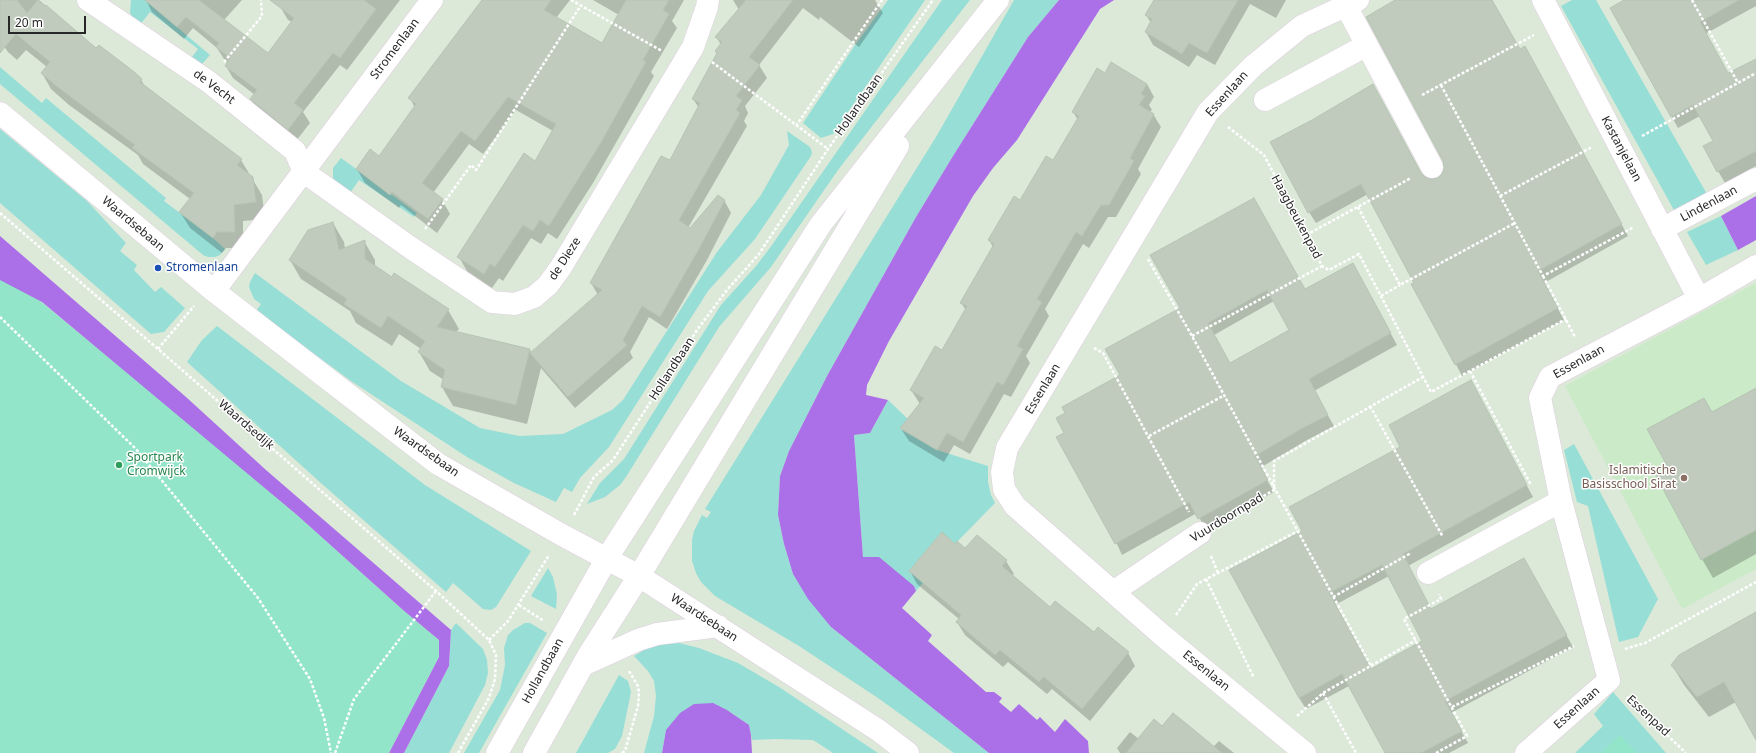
<!DOCTYPE html>
<html>
<head>
<meta charset="utf-8">
<style>
  body { margin:0 }
  #map { position:relative; width:1756px; height:753px; overflow:hidden; background:#dce9d9; font-family:"Noto Sans",sans-serif }
  canvas { display:block }
  .scale { position:absolute; left:8px; top:16px; width:78px; height:18px; box-sizing:border-box; border:2px solid #272727; border-top:0; padding-left:5px; font-size:12px; line-height:14px; white-space:nowrap; color:#272727; -webkit-text-stroke:3px #fff; paint-order:stroke }
</style>
</head>
<body>
<div id="map">
<canvas width="1756" height="753"></canvas>
<div class="scale">20 m</div>
</div>
<script>
const context = document.querySelector('canvas').getContext('2d');
context.lineJoin = 'round';
function fill(path, color) { context.fillStyle = color; context.fill(path, 'evenodd'); }
const toPath = rows => new Path2D(rows.map(r => 'M' + r).join(''));
function trace(path, color, width, dash) { context.strokeStyle = color; context.lineWidth = width; context.lineCap = dash ? 'butt' : 'round'; context.setLineDash(dash || []); context.stroke(path); }
function label(font, color, halo, rows, align = 'center') {
  context.font = font + ' "Noto Sans",sans-serif'; context.lineWidth = 3; context.setLineDash([]); context.textBaseline = 'middle'; context.strokeStyle = halo; context.fillStyle = color; for (const [text, x, y, turn = 0] of rows) {
    context.save(); context.translate(x, y); context.rotate((+turn || 0) * Math.PI / 180); context.textAlign = isNaN(turn) ? turn : align; if (halo) context.strokeText(text, 0, 0); context.fillText(text, 0, 0); context.restore();
  }
}
fill(toPath([
  [1756,283,1756,569,1682,609,1565,386]
]), '#cbeac8');
fill(toPath([
  [131,0,145,0,210,55,202,64,192,61,192,57,198,49,150,12,140,25,135,21,130,13],
  [888,0,925,0,833,134,821,138,803,123,855,45],
  [942,0,970,0,838,170,771,267,719,327,626,477,620,485,605,497,587,504,600,483,624,459,721,305,757,265,772,245],
  [1014,0,1059,0,1028,37,953,156,916,217,827,376,789,451,780,476,778,515,784,544,793,574,831,627,989,753,954,753,878,698,799,646,715,596,701,582,696,573,692,561,692,540,694,531,702,515,707,518,711,512,705,509,936,137],
  [1572,0,1596,0,1707,194,1675,212,1561,6],
  [0,67,42,103,46,98,166,198,164,201,213,238,225,249,220,255,215,257,208,257,203,255,0,84],
  [0,129,87,201,126,243,120,251,137,265,134,270,155,292,161,287,185,308,164,332,151,334,0,203],
  [787,131,810,147,812,152,811,156,755,239,708,291,609,447,580,478,572,492,564,488,556,502,514,483,467,457,351,381,256,311,261,304,254,299,249,287,250,282,255,273,401,381,480,428,519,436,563,434,612,410,623,400,717,252,761,195,789,145],
  [341,158,417,213,414,217,359,180,348,196,333,180,333,168],
  [1721,216,1738,250,1706,265,1687,232],
  [217,326,425,485,531,551,496,607,491,610,483,609,453,583,446,592,322,484,187,362,202,340],
  [888,400,910,421,900,429,937,450,988,466,988,482,991,495,995,503,955,544,941,533,909,571,923,583,916,591,914,586,863,557,854,435,870,433],
  [1574,444,1658,599,1638,637,1619,642,1588,506,1577,502,1564,450],
  [548,568,553,577,555,586,557,594,556,609,531,596],
  [456,623,483,649,487,660,488,673,485,685,449,753,404,753,449,666,451,630],
  [525,623,530,623,547,633,479,753,464,753,500,690,505,665,504,648,508,635,513,630],
  [679,643,699,648,738,663,779,687,878,753,833,753,813,740,777,739,752,740,749,725,727,710,666,730,662,753,644,753,654,716,656,696,654,681,648,671,634,656,649,647,663,644],
  [619,675,628,681,631,692,622,736,615,749,608,753,576,753],
  [1613,692,1666,753,1575,753,1603,726,1594,714]
]), '#97ded6');
fill(toPath([
  [0,268,179,415,297,515,403,610,439,640,439,657,389,753,0,753],
  [1620,735,1637,753,1601,753]
]), '#93e5c9');
fill(toPath([
  [1059,0,1114,0,1100,9,1017,140,993,168,973,196,889,341,867,385,866,395,888,400,870,433,854,435,863,557,879,557,914,586,916,591,902,608,932,635,928,641,986,692,994,692,1002,698,999,702,1011,712,1019,704,1037,720,1040,717,1055,732,1065,719,1088,741,1089,753,989,753,831,627,808,599,793,574,784,544,778,515,780,476,789,451,827,376,916,217,953,156,1028,37],
  [1756,196,1756,240,1738,250,1721,216],
  [0,236,186,397,266,470,451,630,449,666,404,753,389,753,439,657,439,640,403,610,297,515,42,302,0,280],
  [713,703,727,710,749,725,751,735,752,753,662,753,666,730,680,713,694,704]
]), '#ab6fe7');
fill(toPath([
  [0,0,39,0,97,49,141,80,147,89,241,160,262,195,265,219,243,221,243,248,226,248,222,253,190,228,180,212,190,199,143,164,138,155,69,105,51,89,42,73,47,67,26,50,17,60,8,52,0,41],
  [146,0,242,0,224,20,268,54,292,22,288,20,281,8,281,0,400,0,347,70,340,65,303,112,310,123,296,141,259,111,251,99,255,95,233,78,226,66,228,63,224,59,217,48,193,28,184,39,152,12],
  [483,0,570,0,556,18,602,44,619,15,593,0,684,0,672,21,677,28,651,72,654,76,593,183,557,239,548,233,541,244,531,238,503,281,499,278,492,288,467,271,459,257,536,162,553,131,516,110,483,154,469,144,433,193,442,200,450,214,437,233,401,205,399,208,365,183,357,169,379,157,415,108,410,98],
  [733,0,875,0,883,13,859,47,820,17,819,20,803,8,759,65,767,78,745,106,748,113,744,121,747,126,688,228,690,229,724,200,731,213,707,260,667,329,649,317,630,352,633,358,575,408,541,368,527,424,453,406,442,387,444,380,430,371,419,352,421,349,399,334,392,346,356,323,350,311,301,279,290,260,333,223,344,242,345,249,364,241,375,260,375,267,448,310,459,329,456,332,530,350,532,354,598,295,591,283,670,162,699,108,693,99,718,54,721,45,717,38,739,10],
  [1155,0,1286,0,1276,18,1250,4,1215,65,1197,55,1189,67,1153,45,1146,32,1151,23,1146,15],
  [1398,0,1492,0,1520,50,1543,80,1628,236,1544,283,1564,320,1462,376,1368,194,1316,223,1309,212,1313,121,1431,180,1438,179,1443,174,1445,168],
  [1626,0,1756,0,1756,6,1705,34,1728,75,1756,59,1756,166,1725,183,1704,147,1714,141,1700,116,1678,128,1611,9],
  [1105,74,1147,84,1154,97,1149,105,1152,110,1150,112,1153,114,1161,127,1138,169,1141,174,1116,217,1108,217,1089,248,1083,244,1045,309,1049,316,1026,356,1030,363,1011,397,1004,394,970,454,954,445,944,462,909,441,901,429,920,404,911,390,943,351,966,310,961,303,993,247,989,240,1053,161,1078,120,1073,112],
  [1152,255,1305,290,1359,276,1397,345,1314,391,1334,426,1307,440,1260,468,1274,492,1206,530,1197,513,1122,555,1066,433,1121,375,1181,309],
  [1274,301,1290,331,1230,364,1214,335],
  [1756,389,1756,554,1713,578,1702,559,1670,470,1711,413],
  [1477,393,1533,497,1408,566,1431,610,1524,559,1573,647,1451,713,1468,743,1449,753,1386,753,1349,686,1306,709,1299,698,1303,531,1401,447],
  [1389,576,1423,641,1370,671,1335,605],
  [977,536,1006,561,1014,574,1012,575,1051,608,1128,653,1135,666,1090,721,1052,689,1047,694,1008,662,1003,667,965,635,957,622,959,619,917,584,910,571,955,545,965,550],
  [1756,613,1756,737,1736,702,1709,717,1684,685,1672,665],
  [1163,727,1213,747,1219,741,1234,753,1120,753,1117,748,1130,732,1139,739]
]), '#0003');
const building = toPath([
  [0,0,17,0,27,13,38,0,45,6,46,5,96,48,99,45,133,71,142,79,140,82,242,159,237,165,253,177,256,202,234,205,235,232,217,232,213,238,179,212,194,193,132,148,135,145,59,88,41,73,50,62,16,34,0,53,0,0],
  [145,0,199,0,268,53,294,18,270,0,364,0,376,9,340,58,333,53,294,103,303,110,288,130,250,99,257,90,225,66,230,58,216,47,219,43,186,17,177,27,145,0],
  [482,0,551,0,544,10,602,43,626,0,669,0,663,10,669,14,643,60,646,62,600,144,549,226,540,220,533,231,523,225,495,267,490,264,484,274,457,257,524,153,535,161,556,124,508,97,475,141,461,131,422,183,443,199,428,219,392,192,390,195,356,169,370,149,379,156,416,104,408,98,482,0],
  [746,0,793,0,749,57,760,65,736,96,742,100,736,110,740,113,679,220,690,228,718,195,725,200,700,247,660,317,642,306,623,340,627,345,568,397,530,353,602,290,590,283,661,156,670,160,700,103,692,99,717,53,715,51,722,42,715,37,746,0],
  [1154,0,1238,0,1207,53,1189,43,1182,54,1145,32,1152,19,1145,15,1154,0],
  [1395,0,1492,0,1520,49,1525,46,1537,68,1622,224,1538,271,1558,308,1455,365,1411,284,1414,283,1361,184,1308,213,1270,142,1312,120,1373,84,1421,173,1425,177,1431,179,1438,178,1442,174,1444,168,1443,161,1366,17,1395,0],
  [1624,0,1739,0,1700,22,1728,73,1756,59,1756,151,1717,172,1703,146,1713,141,1693,105,1671,117,1610,8,1624,0],
  [1111,62,1147,84,1141,94,1145,96,1139,105,1154,114,1130,158,1134,161,1109,205,1101,205,1082,236,1076,232,1037,299,1042,302,1017,346,1023,349,1003,385,997,382,963,442,947,433,937,450,900,428,924,398,910,390,935,346,942,350,967,306,960,303,994,244,988,240,1014,196,1020,200,1046,156,1053,160,1079,116,1072,112,1097,68,1105,73,1111,62],
  [1254,198,1305,289,1353,263,1391,333,1309,379,1328,415,1301,429,1255,456,1268,480,1198,519,1189,502,1115,544,1056,437,1064,433,1056,418,1065,413,1062,407,1120,375,1105,349,1180,308,1150,255,1254,198],
  [1267,290,1289,330,1230,363,1208,323,1267,290],
  [333,222,339,250,365,240,365,259,392,277,394,273,449,309,437,327,530,349,516,405,441,387,445,370,418,352,425,341,388,316,381,328,344,304,347,299,289,260,308,230,333,222],
  [1471,380,1527,485,1403,554,1431,609,1524,558,1567,635,1445,701,1462,731,1421,753,1385,753,1342,674,1299,698,1229,570,1302,531,1289,507,1400,447,1389,425,1471,380],
  [1382,565,1422,641,1371,669,1329,593,1382,565],
  [1756,388,1756,530,1701,560,1656,476,1669,469,1647,429,1704,398,1712,412,1756,388],
  [942,532,955,544,957,541,965,548,977,535,1007,560,1002,566,1050,607,1055,601,1094,632,1098,627,1129,652,1082,709,1044,677,1039,682,1000,650,995,655,956,622,961,615,909,571,942,532],
  [1756,612,1756,740,1724,682,1697,697,1671,665,1679,655,1756,612],
  [1173,713,1188,725,1222,753,1126,753,1154,719,1162,726,1173,713]
]);
fill(building, '#c0cbbe');
trace(building, '#b5c4b3', 1);
const street = toPath([
  [88,0,209,82,295,151,304,172,411,248,492,302,515,304,534,297,548,285,561,267,693,47,707,7,708,0],
  [1543,0,1699,299],
  [1346,6,1432,167],
  [1265,100,1367,45],
  [1662,229,1756,179],
  [214,291,432,0],
  [1428,573,1561,501],
  [1113,592,1200,533],
  [1305,753,1162,635,1015,506,1004,489,1002,472,1007,448,1208,112,1253,66,1302,26,1358,0],
  [1526,753,1609,680,1561,501,1540,398,1550,377,1699,299,1756,266]
]);
const secondary = toPath([
  [0,113,214,291,438,464,562,535,639,576,878,730,908,753],
  [583,665,638,640,657,634,718,626],
  [497,753,607,558,821,224,998,0],
  [534,753,588,656,639,576,898,146]
]);
trace(street, '#dfcedf', 23);
trace(secondary, '#dfcedf', 23);
trace(toPath([
  [571,0,662,51],
  [1692,0,1738,83],
  [224,62,262,16,261,0],
  [712,62,828,149],
  [1441,85,1543,276,1634,227],
  [1422,95,1534,35],
  [796,126,882,0],
  [1228,127,1264,155,1322,266,1329,270,1359,254,1431,392,1566,319],
  [1642,136,1756,73],
  [1500,196,1592,147],
  [1358,207,1400,285,1515,223],
  [0,213,158,349,436,591,489,640,496,655,495,679,489,698,458,753],
  [425,229,471,165,476,170,581,5],
  [1306,235,1411,178],
  [1148,259,1192,336,1371,666],
  [1543,276,1575,337],
  [1381,296,1400,285],
  [0,317,136,449,258,598,310,679,324,718,331,753],
  [1192,336,1322,266],
  [1094,348,1103,353,1189,512],
  [158,349,194,306],
  [1470,371,1531,485],
  [1370,406,1443,537],
  [1149,436,1223,396],
  [574,515,594,477,613,460,697,330,727,290,759,254,828,149,933,0],
  [1220,521,1274,490,1274,461,1423,377],
  [1211,556,1218,573],
  [1206,579,1254,678],
  [1333,597,1411,553],
  [519,605,544,621],
  [1176,615,1197,584,1298,531],
  [489,640,508,621,549,555],
  [1625,649,1645,643,1756,582],
  [1323,693,1356,753],
  [1627,697,1686,753],
  [1452,707,1574,646],
  [1297,716,1323,693,1416,640],
  [335,753,354,699,436,591],
  [622,753,625,751,638,706,639,693,638,686,629,671],
  [1436,753,1467,736,1404,619,1441,599,1439,594]
]), '#fff', 2.5, [3, 2]);
trace(street, '#fff', 22);
trace(secondary, '#fff', 22);
for (const [x, y, r, color] of [
  [158,268,4,"#1a4fb4"],
  [119,465,4,"#2e9e5b"],
  [1684,478,4,"#8d6e63"]
]) { const dot = new Path2D(); dot.arc(x, y, r, 0, 2 * Math.PI); context.fillStyle = color; context.fill(dot); trace(dot, '#fff', 1.5); }
label('12px', '#272727', '#fff', [
  ["Stromenlaan",395,49,-53],
  ["de Vecht",214,87,37],
  ["Essenlaan",1227,94,-48],
  ["Hollandbaan",859,105,-55],
  ["Kastanjelaan",1621,149,62],
  ["Lindenlaan",1709,204,-28],
  ["Haagbeukenpad",1296,217,62],
  ["Waardsebaan",133,224,40],
  ["de Dieze",565,259,-57],
  ["Essenlaan",1579,362,-29],
  ["Hollandbaan",672,369,-57],
  ["Essenlaan",1043,389,-59],
  ["Waardsedijk",246,425,41],
  ["Waardsebaan",426,452,35],
  ["Vuurdoornpad",1227,518,-31],
  ["Waardsebaan",704,618,33],
  ["Hollandbaan",543,671,-61],
  ["Essenlaan",1206,671,39],
  ["Essenlaan",1577,708,-42],
  ["Essenpad",1648,716,43]
]);
label('12px', '#164399', '#fff', [
  ["Stromenlaan",166,268]
], 'left');
label('12px', '#27864d', '#fff', [
  ["Sportpark",127,458],
  ["Cromwijck",127,472]
], 'left');
label('12px', '#785e54', '#fff', [
  ["Islamitische",1676,471],
  ["Basisschool Sirat",1676,485]
], 'right');
</script>
</body>
</html>
